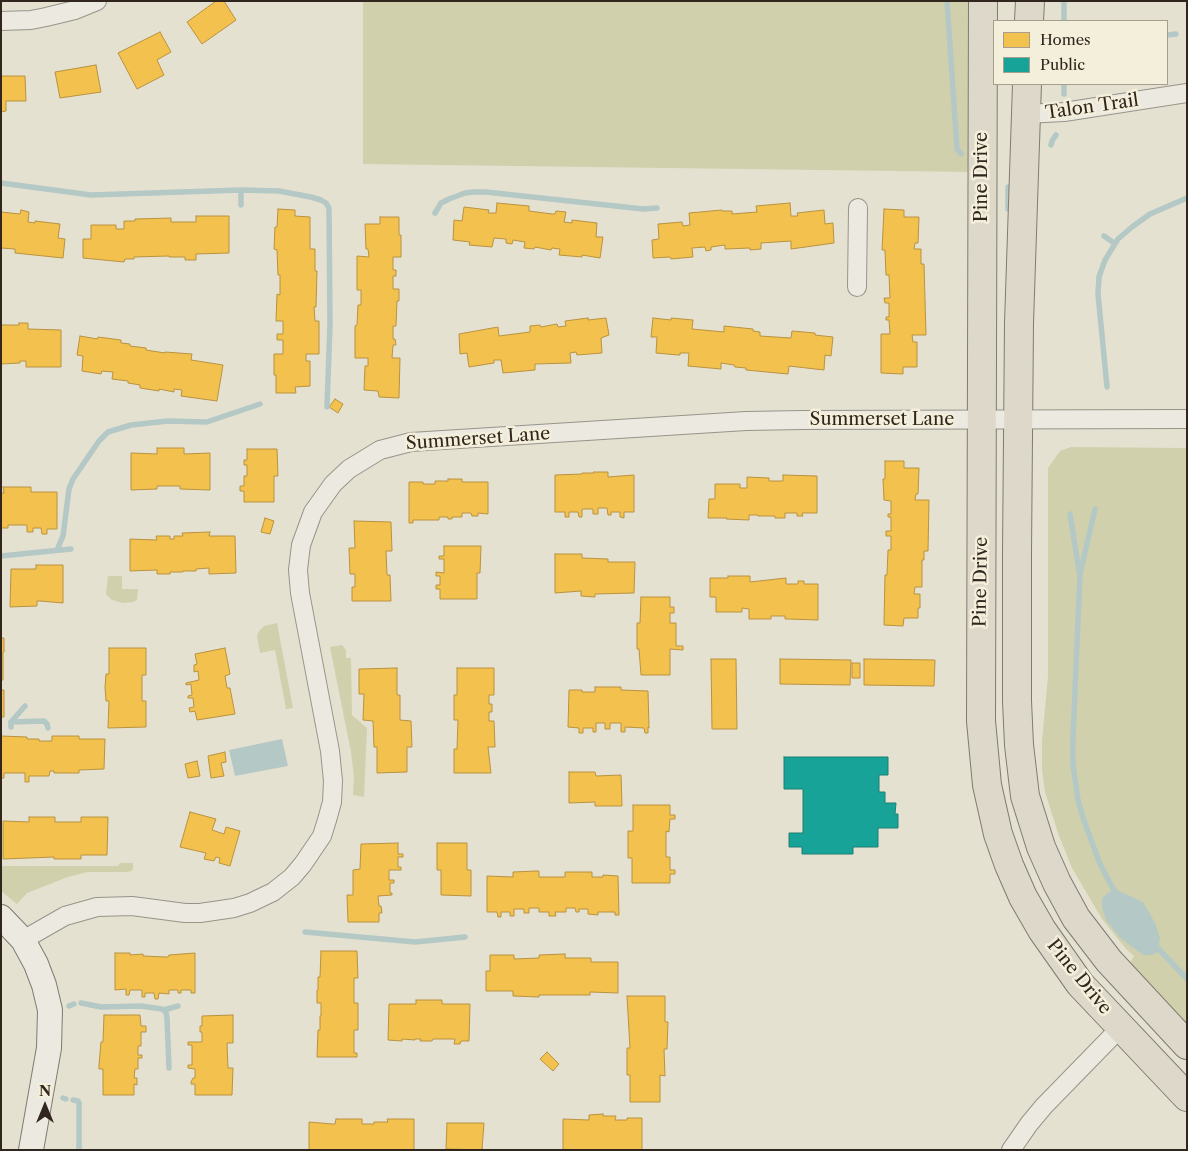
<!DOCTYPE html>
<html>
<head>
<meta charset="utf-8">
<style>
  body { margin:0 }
  #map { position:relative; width:1188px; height:1151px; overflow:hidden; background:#e5e1d0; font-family:"Libre Caslon Text",serif }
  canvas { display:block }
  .frame { position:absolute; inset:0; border:2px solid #31261e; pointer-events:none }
  .legend { position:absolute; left:993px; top:20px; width:175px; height:65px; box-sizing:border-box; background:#f4efdb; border:1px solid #a69f8f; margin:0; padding:6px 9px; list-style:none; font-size:15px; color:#31261e }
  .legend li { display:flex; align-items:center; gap:10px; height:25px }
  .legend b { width:25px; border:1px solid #a69f8f }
  .north { position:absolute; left:20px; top:1081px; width:50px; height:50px; -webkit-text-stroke:4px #f4efdb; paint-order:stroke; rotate:0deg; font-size:14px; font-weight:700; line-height:20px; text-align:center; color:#31261e }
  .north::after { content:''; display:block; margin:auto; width:18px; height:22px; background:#31261e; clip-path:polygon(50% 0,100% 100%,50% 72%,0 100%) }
</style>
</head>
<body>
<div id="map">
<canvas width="1188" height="1151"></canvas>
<div class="frame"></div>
<ul class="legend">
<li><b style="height:14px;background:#f2c14e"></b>Homes</li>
<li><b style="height:14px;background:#17a398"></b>Public</li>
</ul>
<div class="north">N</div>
</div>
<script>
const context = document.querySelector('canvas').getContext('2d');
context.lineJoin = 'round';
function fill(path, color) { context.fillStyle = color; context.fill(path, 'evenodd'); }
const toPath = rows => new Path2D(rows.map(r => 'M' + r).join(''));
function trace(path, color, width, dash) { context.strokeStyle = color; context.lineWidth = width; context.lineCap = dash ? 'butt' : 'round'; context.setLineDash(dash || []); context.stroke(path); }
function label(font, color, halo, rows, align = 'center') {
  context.font = font + ' "Libre Caslon Text",serif'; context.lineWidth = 5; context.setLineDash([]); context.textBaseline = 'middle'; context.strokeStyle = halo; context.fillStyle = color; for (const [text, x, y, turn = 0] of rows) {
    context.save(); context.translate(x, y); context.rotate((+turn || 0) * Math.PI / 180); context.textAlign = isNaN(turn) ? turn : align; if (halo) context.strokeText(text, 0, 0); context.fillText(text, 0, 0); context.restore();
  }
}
fill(toPath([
  [363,1,970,1,970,172,363,164],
  [1071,447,1187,448,1187,1026,1128,966,1134,956,1126,949,1102,919,1072,868,1059,836,1045,792,1042,770,1042,741,1048,676,1048,468,1060,451],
  [108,576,122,576,122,589,138,589,137,600,133,602,123,603,112,600,106,594],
  [277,623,293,708,286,709,275,650,260,653,257,636,259,631,264,626],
  [342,645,346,650,346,658,351,658,352,715,367,728,364,797,353,795,354,777,351,752,330,647],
  [1,848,2,866,118,866,120,863,133,863,133,868,132,871,127,872,88,872,68,877,27,893,17,904,1,891]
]), '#d1d0ad');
fill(toPath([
  [282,739,288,766,235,776,229,750],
  [1117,890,1143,902,1149,912,1155,923,1160,938,1157,953,1152,955,1143,955,1120,938,1106,920,1102,908,1102,898,1109,892]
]), '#b4c8c5');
const homes = toPath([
  [216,1,224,1,236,20,202,44,187,22,216,1],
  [160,32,171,52,157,60,164,75,137,89,118,53,160,32],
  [96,65,101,92,60,98,55,72,96,65],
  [1,76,25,76,26,101,6,101,6,111,1,112,1,76],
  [497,203,529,206,529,211,552,214,555,214,556,211,566,212,564,222,572,223,572,220,597,223,596,237,603,237,600,258,582,255,582,257,559,255,560,249,552,248,551,250,535,247,534,249,524,248,525,242,513,240,512,244,506,243,506,239,494,238,492,247,469,245,470,242,453,240,454,220,462,221,464,207,489,210,488,213,496,213,497,203],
  [790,203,791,216,798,216,797,213,824,210,825,224,833,223,834,243,791,249,791,241,761,243,761,249,750,250,750,248,725,249,725,245,711,247,711,250,706,251,705,247,692,248,693,257,671,259,670,257,653,258,652,240,659,239,658,224,682,222,683,226,690,225,689,213,722,210,722,211,732,211,732,214,757,212,756,206,790,203],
  [278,209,295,210,295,216,310,217,310,249,315,249,315,271,317,271,316,307,314,307,315,321,319,321,319,354,306,354,306,361,310,361,310,386,295,387,296,393,276,393,276,375,274,375,274,354,283,354,283,340,277,340,277,334,283,334,283,321,276,321,277,294,280,295,280,275,278,275,277,250,274,249,275,227,277,227,278,209],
  [884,209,904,210,904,217,919,217,918,243,915,243,914,249,921,249,921,264,924,264,926,335,912,335,913,342,917,342,917,367,903,367,903,374,881,373,881,334,890,334,889,320,886,320,886,317,889,317,889,303,885,303,884,298,890,298,889,275,886,275,885,250,882,250,884,209],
  [21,210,29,212,28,222,35,223,35,221,60,224,58,238,65,239,63,258,15,253,15,249,1,248,1,212,20,214,21,210],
  [196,216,229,216,229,253,196,254,196,260,185,260,185,257,169,257,169,256,134,257,134,259,125,259,124,262,83,258,83,239,91,239,91,225,116,225,116,229,124,229,124,221,135,221,135,219,171,218,171,222,196,222,196,216],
  [380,217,399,217,399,235,401,235,401,257,393,257,393,270,396,270,396,276,393,276,393,289,399,289,399,301,397,301,396,326,393,326,393,339,395,339,396,345,393,345,392,358,400,358,399,398,379,397,378,391,364,390,365,366,368,366,368,358,355,358,355,326,357,325,358,305,361,305,361,290,357,290,357,256,369,257,368,249,366,249,365,224,380,224,380,217],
  [588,318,588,320,606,318,609,335,601,338,602,353,577,355,576,352,570,353,571,363,535,364,535,370,503,373,501,360,494,360,494,363,469,367,467,353,460,354,459,334,498,327,499,336,530,332,530,326,540,325,541,327,557,324,558,327,566,326,565,321,588,318],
  [653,318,671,320,671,318,693,320,692,329,724,332,724,326,753,329,753,331,760,332,760,336,791,338,792,331,815,333,815,335,833,337,831,356,825,355,824,370,789,366,788,374,746,370,746,368,735,367,734,365,721,363,721,369,688,366,689,353,680,353,680,355,678,355,656,353,657,337,651,337,653,318],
  [19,323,28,323,28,329,61,330,61,367,26,367,26,361,20,361,20,363,1,364,1,325,19,325,19,323],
  [80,336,97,339,98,337,121,340,121,343,130,344,130,346,146,348,146,350,165,353,165,352,192,354,191,360,223,365,217,401,181,396,182,390,174,389,174,392,159,389,159,391,140,388,140,385,128,383,128,381,112,379,113,372,102,371,101,374,82,371,83,356,77,355,80,336],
  [335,399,343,404,338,413,329,407,335,399],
  [157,448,184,448,184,454,210,453,210,490,180,489,180,486,157,486,157,489,131,490,131,453,157,454,157,448],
  [247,449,277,449,278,476,274,476,274,502,244,502,244,491,240,491,240,486,244,486,244,476,247,476,247,465,244,465,244,460,247,460,247,449],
  [885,461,904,461,904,468,919,468,918,494,916,494,915,500,929,500,928,551,924,551,924,560,922,560,922,587,915,587,914,594,920,594,920,608,918,608,918,618,904,618,903,626,884,625,885,575,887,575,888,550,891,550,891,536,886,536,886,531,891,531,891,517,888,517,888,514,891,514,891,501,884,500,883,479,885,479,885,461],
  [594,472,608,472,608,477,634,475,634,512,624,512,624,518,620,517,620,512,611,512,611,515,608,515,607,508,598,508,598,514,593,514,593,509,582,509,582,517,579,517,578,512,569,512,569,517,565,517,565,512,555,512,555,475,582,474,582,473,594,473,594,472],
  [783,475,817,476,817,513,802,513,803,516,797,516,797,513,785,513,785,518,775,518,775,516,758,516,758,515,749,515,749,520,726,519,727,518,708,518,709,499,715,499,715,484,740,484,740,488,747,488,747,477,769,478,769,481,783,481,783,475],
  [448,479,462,479,462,482,488,482,488,514,478,513,478,516,472,516,471,513,462,513,462,517,452,517,452,519,448,519,448,517,439,517,439,520,413,520,413,523,409,523,409,482,423,482,423,484,435,484,435,481,448,481,448,479],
  [3,487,31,487,31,492,57,492,57,529,47,529,47,534,42,534,41,528,33,528,33,532,27,532,27,525,8,525,8,528,1,528,1,493,4,493,3,487],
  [265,518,274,521,270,534,261,532,265,518],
  [354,521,391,522,392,551,386,551,387,575,390,575,391,601,352,601,352,587,355,587,355,574,350,574,349,548,355,548,354,521],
  [210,532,209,536,235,536,236,573,209,574,209,568,196,569,196,571,183,571,183,572,170,572,170,574,157,574,157,570,130,571,130,539,157,540,156,536,170,536,170,539,174,539,174,536,183,536,182,533,210,532],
  [444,546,481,546,480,573,477,573,477,599,440,599,440,589,436,589,436,585,440,585,440,576,436,576,436,572,444,573,444,559,439,559,439,556,444,556,444,546],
  [555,554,582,554,582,558,608,559,608,562,635,562,634,593,595,594,595,597,581,596,581,591,555,593,555,554],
  [36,565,63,565,63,603,40,601,37,601,37,606,10,607,11,569,36,569,36,565],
  [728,576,750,576,750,582,786,578,786,584,798,584,798,581,804,581,804,584,818,584,818,620,788,619,785,619,785,616,771,616,771,619,749,619,749,609,742,608,742,612,716,612,716,597,710,597,710,578,728,578,728,576],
  [641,597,670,597,670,607,674,607,674,613,670,613,670,623,676,623,676,646,683,646,683,650,670,649,670,675,641,675,639,649,637,649,637,623,640,623,641,597],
  [1,638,4,638,4,652,3,652,3,680,1,680,1,638],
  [109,648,146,648,146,675,142,675,142,701,146,701,146,727,108,728,109,701,106,701,105,687,106,674,109,674,109,648],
  [225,648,230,674,225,676,227,688,230,688,235,714,197,720,195,711,190,712,189,708,194,707,193,698,188,698,188,696,192,695,191,684,186,685,186,683,199,680,198,671,194,672,194,665,197,664,195,654,225,648],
  [711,659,736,659,737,729,712,729,711,659],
  [780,659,851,660,850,685,780,684,780,659],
  [864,659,935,660,934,686,864,685,864,659],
  [852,663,860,663,860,678,852,678,852,663],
  [397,668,397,695,400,695,400,720,411,721,412,747,407,747,407,772,377,773,377,747,374,747,373,721,363,720,364,694,359,694,359,669,397,668],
  [457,668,494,668,494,695,489,695,489,704,492,704,492,712,489,712,489,721,494,721,495,747,488,747,491,773,454,773,454,749,457,749,458,720,454,720,454,695,457,695,457,668],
  [595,687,621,687,621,690,648,691,649,728,648,727,648,733,645,733,644,728,625,727,625,732,621,732,621,723,610,723,610,729,605,729,605,723,596,723,596,732,593,732,593,728,583,728,583,733,579,733,579,728,568,727,569,690,582,690,582,692,595,692,595,687],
  [1,690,4,690,4,717,1,717,1,690],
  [1,736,27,737,27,739,39,739,39,741,52,741,52,736,79,736,79,739,105,739,104,769,79,770,79,773,54,773,54,771,50,771,49,776,29,776,29,782,25,782,25,773,4,773,4,778,1,778,1,736],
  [225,752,226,762,221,763,224,776,211,778,208,756,225,752],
  [197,761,200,776,188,778,185,764,197,761],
  [569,772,595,772,596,776,621,775,622,806,595,806,595,802,569,803,569,772],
  [633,805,670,805,670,815,675,815,675,819,670,819,669,832,666,831,666,857,670,857,670,870,675,870,675,874,670,874,670,883,632,883,632,858,628,858,628,831,633,831,633,805],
  [190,812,216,819,212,830,224,834,226,827,240,831,230,866,219,863,220,858,216,857,214,861,204,859,206,853,180,847,190,812],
  [29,817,55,817,55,822,81,822,81,817,108,817,107,855,81,855,81,859,54,859,54,857,3,859,3,821,29,822,29,817],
  [398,843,398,854,403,854,403,857,398,857,398,867,401,867,401,870,389,870,389,880,394,880,394,883,390,883,390,893,392,893,392,895,378,896,379,906,381,906,382,913,379,913,379,922,348,922,347,895,353,895,353,870,360,869,361,844,398,843],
  [437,843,467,843,467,870,471,870,471,896,441,895,441,870,437,870,437,843],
  [536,871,539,871,539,877,565,877,565,872,592,872,592,877,603,877,603,875,618,876,619,915,615,915,615,912,598,912,598,915,588,914,588,909,579,909,579,912,576,912,575,908,566,908,566,912,555,912,556,916,549,916,549,912,539,912,539,908,529,908,529,913,524,913,524,909,514,909,514,916,510,916,510,912,501,912,501,917,498,917,497,912,487,912,487,876,513,877,513,872,536,871],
  [321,951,357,951,358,978,354,978,354,1003,358,1003,358,1030,354,1030,354,1053,357,1053,357,1057,317,1057,318,1030,320,1030,320,1016,321,1016,321,1003,317,1003,317,990,318,990,318,977,320,977,321,951],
  [115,953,130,953,130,955,143,954,143,956,166,957,168,957,169,955,195,953,195,993,191,993,191,990,181,990,181,993,178,993,178,990,169,990,169,994,159,993,158,999,155,999,154,993,145,993,145,997,142,997,142,990,130,990,129,995,126,995,126,989,115,990,115,953],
  [565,954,565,958,591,958,591,962,618,962,618,993,590,992,590,995,539,995,539,997,513,996,513,991,486,991,486,971,490,971,490,955,514,955,514,959,539,958,539,955,565,954],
  [627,996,665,996,665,1022,668,1022,667,1049,664,1049,665,1076,660,1075,660,1102,630,1102,630,1075,627,1075,627,1048,630,1048,627,996],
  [416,1000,442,1000,442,1004,470,1004,469,1041,461,1041,460,1044,454,1044,455,1039,433,1039,432,1041,420,1041,421,1039,415,1039,415,1040,402,1039,402,1041,388,1040,389,1004,416,1004,416,1000],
  [104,1015,140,1015,141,1026,146,1026,146,1032,141,1032,141,1046,138,1046,138,1055,142,1055,142,1058,138,1058,138,1069,135,1069,134,1078,137,1078,137,1085,134,1084,134,1095,103,1095,103,1069,99,1069,99,1065,101,1042,103,1042,104,1015],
  [233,1015,233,1043,227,1043,228,1068,233,1068,232,1095,195,1095,195,1084,191,1084,191,1082,193,1078,195,1078,195,1069,188,1068,188,1065,192,1065,192,1045,188,1045,188,1042,202,1042,202,1032,200,1032,200,1026,202,1026,202,1016,233,1015],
  [547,1052,559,1064,553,1071,540,1059,547,1052],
  [603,1114,603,1116,616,1116,615,1120,627,1120,627,1118,642,1118,642,1150,563,1150,563,1119,589,1120,589,1115,603,1114],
  [336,1119,362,1119,362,1124,374,1124,374,1122,388,1122,387,1119,414,1119,414,1150,309,1150,309,1122,332,1124,335,1124,336,1119],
  [447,1123,484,1123,482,1149,486,1150,446,1149,447,1123]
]);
fill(homes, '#f2c14e');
trace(homes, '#b89240', 1);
const public = toPath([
  [784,757,888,757,888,775,879,775,879,792,885,792,885,803,896,803,895,814,898,814,898,828,878,828,878,847,853,847,853,854,802,854,802,847,789,847,789,833,803,833,803,789,784,789,784,757]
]);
fill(public, '#17a398');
trace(public, '#1f7e73', 1);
trace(toPath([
  [947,1,957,149,961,154],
  [1064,21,1064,1],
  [1167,35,1176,34],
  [1064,84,1064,94],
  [1051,145,1052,141,1056,135],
  [1,183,91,195,241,190,279,191,311,197,321,200,326,203,329,208,330,324,327,407],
  [1008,187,1008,209],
  [241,190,241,205],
  [435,213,441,203,449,199,465,193,473,192,486,192,643,209,657,208],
  [1104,236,1114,243],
  [1107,387,1098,294,1099,277,1105,260,1118,239,1132,227,1150,214,1187,198],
  [1095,509,1080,574,1073,737,1073,764,1078,800,1084,821,1100,864,1117,896],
  [1070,514,1079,571],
  [57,550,63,536,69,489,73,479,99,441,108,432,131,425,168,421,207,422,260,404],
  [1,556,71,549],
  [11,722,44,721,47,724,48,728],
  [11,727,11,722,25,706],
  [305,932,415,942,465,937],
  [1154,944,1187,979],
  [81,1003,101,1007,141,1006,162,1009,166,1012,167,1018,169,1068],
  [69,1006,74,1004],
  [164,1010,178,1006],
  [63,1098,66,1099],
  [73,1100,78,1101,79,1103,79,1150]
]), '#b4c8c5', 5.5);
const street = toPath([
  [1,21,31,20,46,17,75,10,97,1],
  [1026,114,1064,112,1187,93],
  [857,287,858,208],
  [23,940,65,916,97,907,132,906,185,913,200,913,234,908,250,903,273,892,292,877,303,864,322,836,327,820,332,802,333,781,330,751,300,593,298,570,301,545,313,512,333,484,349,469,380,450,411,442,746,421,803,420,1187,419],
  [1011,1150,1029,1124,1044,1106,1121,1027]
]);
const secondary = toPath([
  [1,917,23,940,36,964,44,985,50,1010,49,1048,31,1150]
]);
const primary = toPath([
  [983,1,981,721,987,785,998,834,1009,865,1023,897,1042,930,1080,984,1187,1097],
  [1029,21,1030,1],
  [1027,84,1019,323,1017,552,1017,701,1019,745,1025,796,1041,847,1057,883,1076,918,1109,961,1187,1045]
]);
trace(street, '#97948a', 20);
trace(secondary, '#7f7b71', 26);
trace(primary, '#7f7b71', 30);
trace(street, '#ebe9e0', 18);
trace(secondary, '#ebe9e0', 24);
trace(primary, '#ded8cb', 28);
label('18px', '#31261e', '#f4efdb', [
  ["Talon Trail",1092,107,-8],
  ["Pine Drive",982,177,-90],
  ["Summerset Lane",882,420],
  ["Summerset Lane",478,439,-4],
  ["Pine Drive",981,582,-89],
  ["Pine Drive",1079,977,51]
]);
</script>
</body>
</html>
